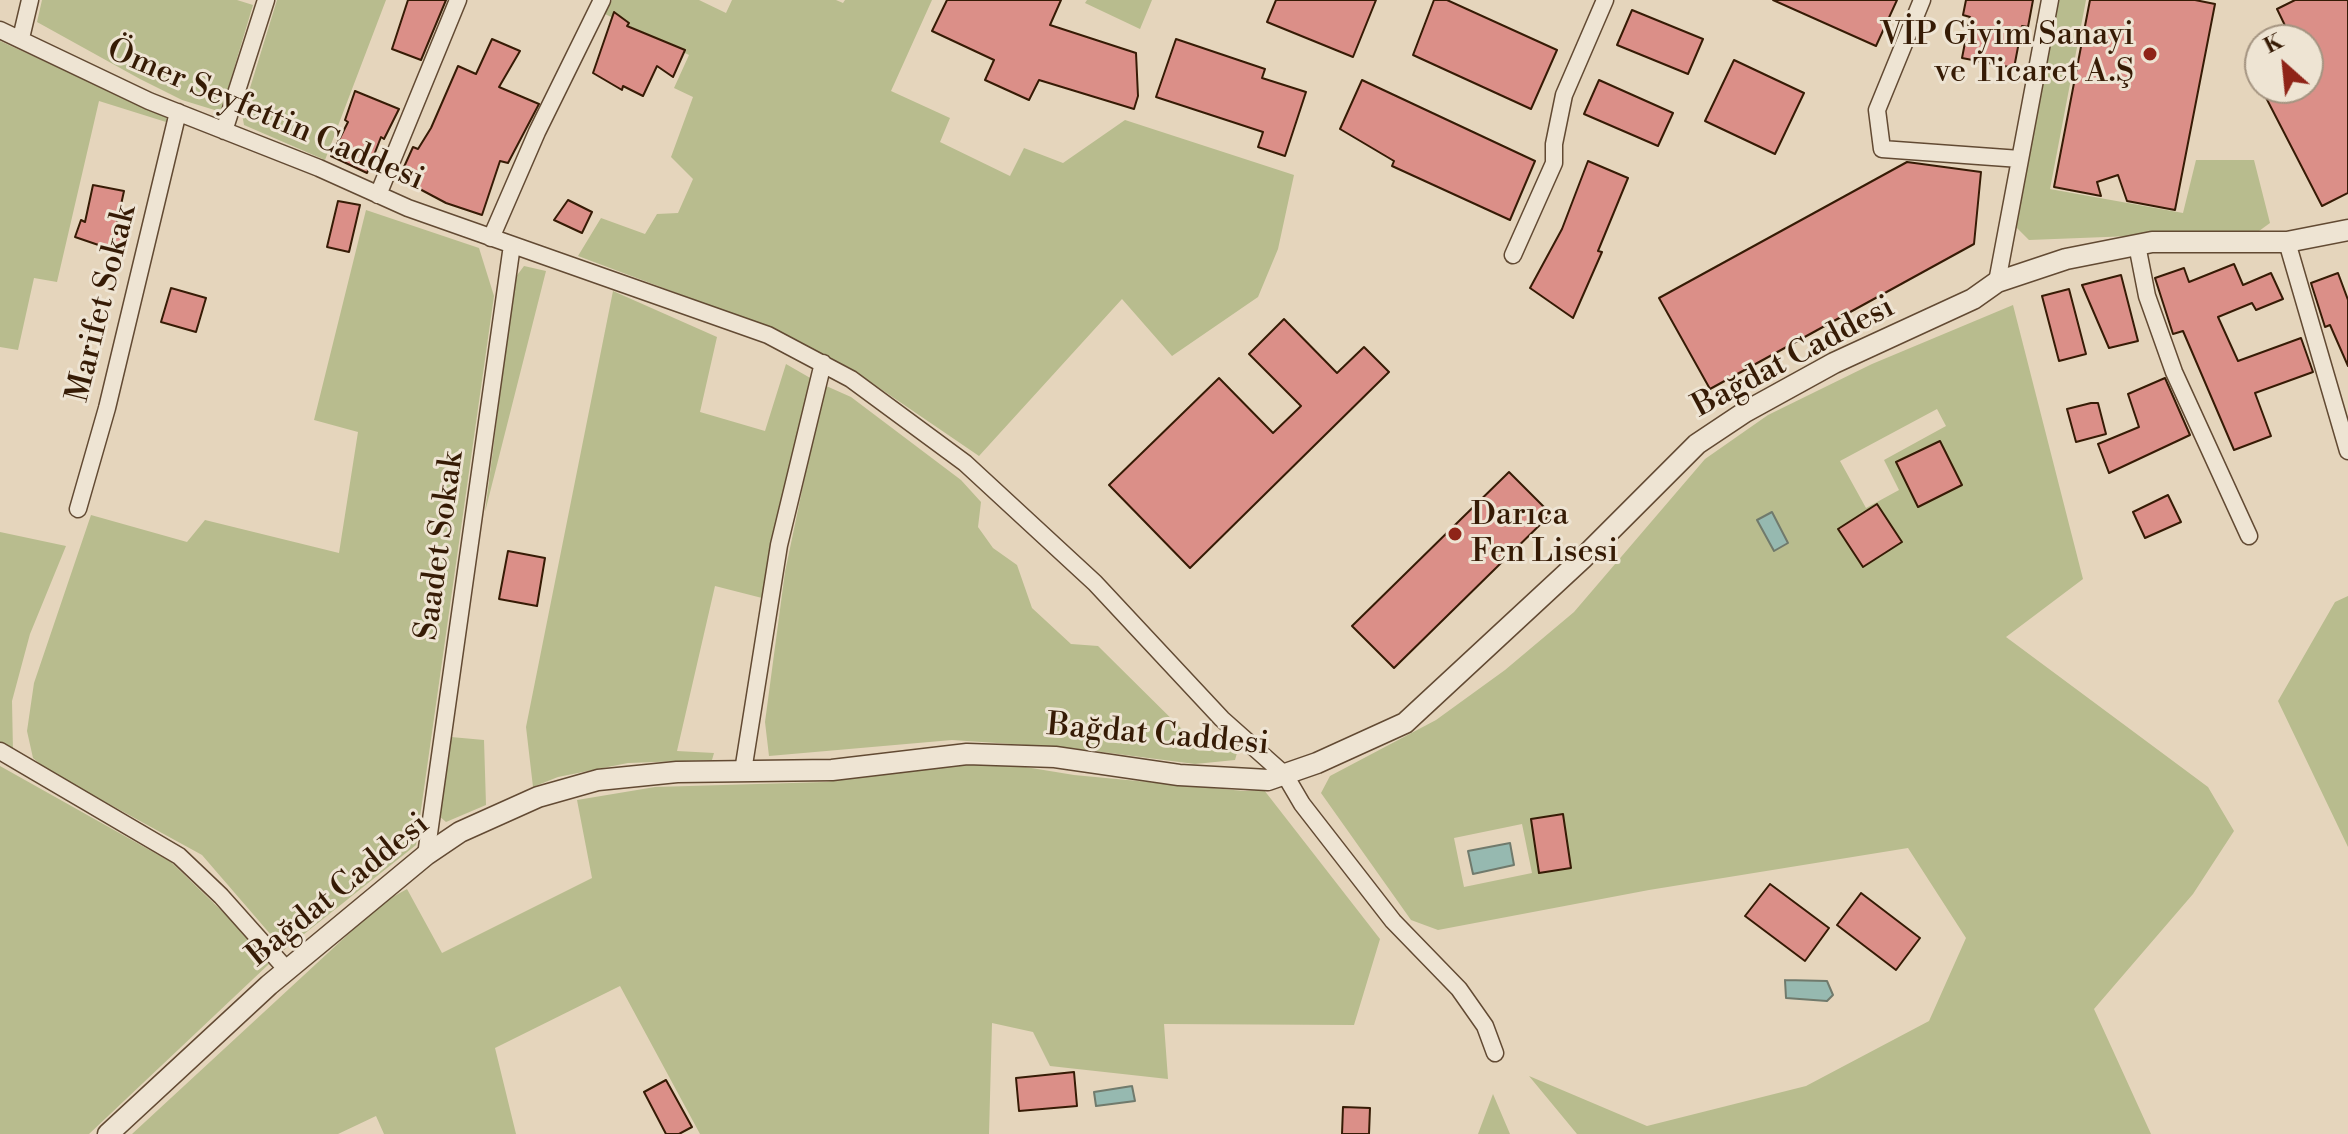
<!DOCTYPE html>
<html>
<head>
<meta charset="utf-8">
<style>
  body { margin:0 }
  #map { position:relative; width:2348px; height:1134px; overflow:hidden; background:#e5d5bc; font-family:"Libre Bodoni",serif }
  canvas { display:block }
  .north { position:absolute; left:2244px; top:24px; width:80px; height:80px; box-sizing:border-box; background:#eee4d3; border:2px solid #a49481; border-radius:50%; rotate:333deg; font-size:22px; font-weight:700; line-height:32px; text-align:center; color:#361b05 }
  .north::after { content:''; display:block; margin:auto; width:28px; height:36px; background:#8f2418; clip-path:polygon(50% 0,100% 100%,50% 72%,0 100%) }
</style>
</head>
<body>
<div id="map">
<canvas width="2348" height="1134"></canvas>
<div class="north">K</div>
</div>
<script>
const context = document.querySelector('canvas').getContext('2d');
context.lineJoin = 'round';
function fill(path, color) { context.fillStyle = color; context.fill(path, 'evenodd'); }
const toPath = rows => new Path2D(rows.map(r => 'M' + r).join(''));
function trace(path, color, width, dash) { context.strokeStyle = color; context.lineWidth = width; context.lineCap = dash ? 'butt' : 'round'; context.setLineDash(dash || []); context.stroke(path); }
function label(font, color, halo, rows, align = 'center') {
  context.font = font + ' "Libre Bodoni",serif'; context.lineWidth = 6; context.setLineDash([]); context.textBaseline = 'middle'; context.strokeStyle = halo; context.fillStyle = color; for (const [text, x, y, turn = 0] of rows) {
    context.save(); context.translate(x, y); context.rotate((+turn || 0) * Math.PI / 180); context.textAlign = isNaN(turn) ? turn : align; if (halo) context.strokeText(text, 0, 0); context.fillText(text, 0, 0); context.restore();
  }
}
fill(toPath([
  [42,0,237,0,253,5,221,112,182,100,140,79,37,22],
  [277,0,386,0,325,160,244,125,242,114],
  [612,0,699,0,726,13,732,0,836,0,843,3,845,0,932,0,891,91,950,118,940,142,1010,176,1024,148,1063,163,1125,120,1294,175,1278,249,1258,297,1172,356,1122,299,979,456,850,368,770,328,578,256,601,218,645,234,657,214,678,213,693,179,671,157,693,97,674,88,689,55,605,14],
  [1087,0,1152,0,1140,29,1085,3],
  [2057,0,2086,0,2050,189,2183,213,2196,160,2254,160,2270,223,2259,231,2029,240,2015,226],
  [0,41,167,117,166,122,99,101,57,282,34,278,18,350,0,347],
  [366,210,479,248,494,296,416,845,284,950,202,855,47,770,33,758,27,731,34,683,91,515,187,542,205,520,339,553,358,432,314,420],
  [524,266,546,271,485,512,515,278],
  [613,291,717,337,700,412,765,431,786,364,812,379,766,599,715,586,677,751,714,753,712,760,628,763,558,777,533,787,526,727],
  [2013,305,2083,579,2006,637,2208,787,2234,831,2193,894,2094,1009,2151,1134,1577,1134,1529,1076,1647,1126,1806,1086,1929,1021,1966,938,1908,848,1649,890,1438,930,1411,920,1321,793,1330,776,1436,720,1505,670,1574,612,1705,459,1768,415,1872,364],
  [1937,409,1946,426,1884,460,1899,490,1866,508,1840,461],
  [1522,824,1532,873,1464,887,1454,838],
  [824,385,851,397,961,480,981,502,978,527,993,548,1017,565,1032,608,1071,644,1098,646,1202,749,1224,744,1237,753,1235,760,1195,764,1071,748,952,740,769,756,765,722,785,572],
  [0,532,66,546,30,634,12,701,13,752,0,745],
  [2348,596,2348,847,2278,701,2335,602],
  [451,737,484,740,486,805,446,822,438,815],
  [995,762,1074,775,1244,791,1264,790,1380,939,1354,1025,1164,1024,1168,1079,1050,1066,1033,1032,992,1023,989,1134,700,1134,620,986,495,1048,516,1134,384,1134,376,1116,338,1134,132,1134,382,903,407,889,442,953,592,878,577,800,655,787,826,782,936,764],
  [0,766,171,862,255,943,269,964,89,1134,0,1134],
  [1493,1094,1510,1134,1478,1134]
]), '#b8bc8e');
const water = toPath([
  [1772,512,1788,543,1774,551,1757,520,1772,512],
  [1510,843,1514,865,1473,874,1468,851,1510,843],
  [1785,980,1827,981,1833,995,1827,1001,1786,998,1785,980],
  [1132,1086,1135,1101,1096,1106,1094,1092,1132,1086]
]);
fill(water, '#96b9b0');
trace(water, '#707a6c', 2);
const building = toPath([
  [408,0,446,0,421,60,392,49,408,0],
  [947,0,1061,0,1050,25,1136,53,1138,96,1134,109,1039,80,1029,100,985,80,994,60,932,31,947,0],
  [1276,0,1376,0,1353,57,1267,22,1276,0],
  [1434,0,1447,0,1557,50,1531,109,1413,55,1434,0],
  [1773,0,1897,0,1876,46,1773,0],
  [1966,0,2033,0,2028,27,2022,26,2014,68,1962,58,1970,17,1963,15,1966,0],
  [2090,0,2195,0,2215,4,2175,210,2127,201,2118,175,2097,182,2101,196,2054,187,2090,0],
  [2295,0,2348,0,2348,193,2322,206,2261,88,2308,88,2308,40,2292,40,2277,9,2295,0],
  [1632,10,1703,39,1688,74,1617,45,1632,10],
  [614,12,629,23,627,26,685,50,673,77,657,66,643,96,623,86,622,90,593,73,614,12],
  [492,39,520,51,499,87,539,104,508,163,500,161,482,215,446,203,399,178,413,147,418,149,431,128,458,66,476,74,492,39],
  [1176,39,1265,69,1262,78,1306,92,1285,156,1258,147,1263,132,1156,97,1176,39],
  [1734,60,1804,93,1775,154,1705,121,1734,60],
  [1362,80,1535,161,1510,220,1392,166,1394,161,1340,129,1362,80],
  [1599,80,1673,113,1658,146,1584,114,1599,80],
  [355,91,399,109,384,139,381,137,367,173,331,156,348,122,345,120,355,91],
  [1588,161,1628,178,1598,251,1602,252,1573,318,1530,288,1562,229,1588,161],
  [1907,162,1981,172,1974,244,1710,389,1659,298,1907,162],
  [93,185,124,191,115,232,125,235,119,252,75,237,81,220,85,222,93,185],
  [568,200,592,212,582,233,554,220,568,200],
  [338,201,360,205,349,252,327,247,338,201],
  [2234,264,2243,285,2271,273,2283,299,2256,310,2252,303,2218,317,2238,361,2301,338,2313,372,2255,393,2271,436,2234,450,2183,331,2173,334,2155,278,2184,268,2189,282,2234,264],
  [2338,273,2348,300,2348,366,2330,325,2325,327,2311,283,2338,273],
  [2121,275,2138,341,2109,348,2082,285,2121,275],
  [171,288,206,298,196,332,161,322,171,288],
  [2069,289,2086,354,2059,361,2042,296,2069,289],
  [1284,319,1337,373,1364,347,1389,372,1190,568,1109,485,1219,378,1273,433,1301,406,1249,354,1284,319],
  [2165,378,2190,435,2109,473,2098,444,2139,427,2128,394,2165,378],
  [2091,403,2098,403,2106,434,2076,442,2067,409,2091,403],
  [1940,441,1962,485,1918,507,1896,462,1940,441],
  [1509,472,1551,514,1394,668,1352,626,1509,472],
  [2168,495,2181,522,2145,538,2133,512,2168,495],
  [1877,504,1902,542,1863,567,1838,529,1877,504],
  [508,551,545,558,537,606,499,599,508,551],
  [1563,814,1571,868,1539,873,1531,819,1563,814],
  [1770,884,1829,928,1805,961,1745,916,1770,884],
  [1861,893,1920,938,1896,970,1837,925,1861,893],
  [1074,1072,1077,1106,1019,1111,1016,1078,1074,1072],
  [666,1080,692,1127,679,1134,666,1134,644,1092,666,1080],
  [1343,1107,1370,1108,1369,1134,1342,1134,1343,1107]
]);
fill(building, '#db8f88');
trace(building, '#361b05', 2);
const minor = toPath([
  [1922,0,1877,110,1882,149,2020,159],
  [0,30,149,101,319,168,408,208,768,335,851,379,965,463,1095,583,1222,719,1285,775,1302,804,1393,921,1459,989,1485,1026,1495,1053],
  [21,38,30,0],
  [224,131,266,0],
  [378,195,458,0],
  [491,238,537,132,602,0],
  [2287,242,2348,451],
  [2137,245,2147,296,2174,372,2249,536],
  [1513,255,1554,163,1554,144,1564,95,1605,0],
  [1997,282,2050,0],
  [78,509,107,408,178,112],
  [0,751,179,856,221,896,287,970],
  [743,771,779,545,823,363],
  [426,855,512,245]
]);
const tertiary = toPath([
  [108,1134,269,985,426,855,460,832,538,797,598,780,677,772,832,770,967,754,1055,757,1179,775,1268,780,1317,763,1405,723,1582,559,1697,444,1745,412,1834,363,1973,299,1997,282,2066,259,2152,242,2287,242,2348,230]
]);
trace(minor, '#624a33', 19);
trace(tertiary, '#624a33', 23);
trace(minor, '#eee4d3', 16);
trace(tertiary, '#eee4d3', 20);
for (const [x, y, r, color] of [
  [2150,54,8,"#8f2418"],
  [1455,534,8,"#8f2418"]
]) { const dot = new Path2D(); dot.arc(x, y, r, 0, 2 * Math.PI); context.fillStyle = color; context.fill(dot); trace(dot, '#eee4d3', 3); }
label('32px', '#361b05', '#eee4d3', [
  ["VİP Giyim Sanayi",2134,36],
  ["ve Ticaret A.Ş",2134,73],
  ["Darıca",1471,516,"left"],
  ["Fen Lisesi",1471,553,"left"]
], 'right');
label('32px', '#361b05', '#eee4d3', [
  ["Ömer Seyfettin Caddesi",265,116,23],
  ["Marifet Sokak",103,304,-76],
  ["Bağdat Caddesi",1794,358,-28],
  ["Saadet Sokak",441,546,-82],
  ["Bağdat Caddesi",1158,736,5],
  ["Bağdat Caddesi",339,891,-39]
]);
</script>
</body>
</html>
